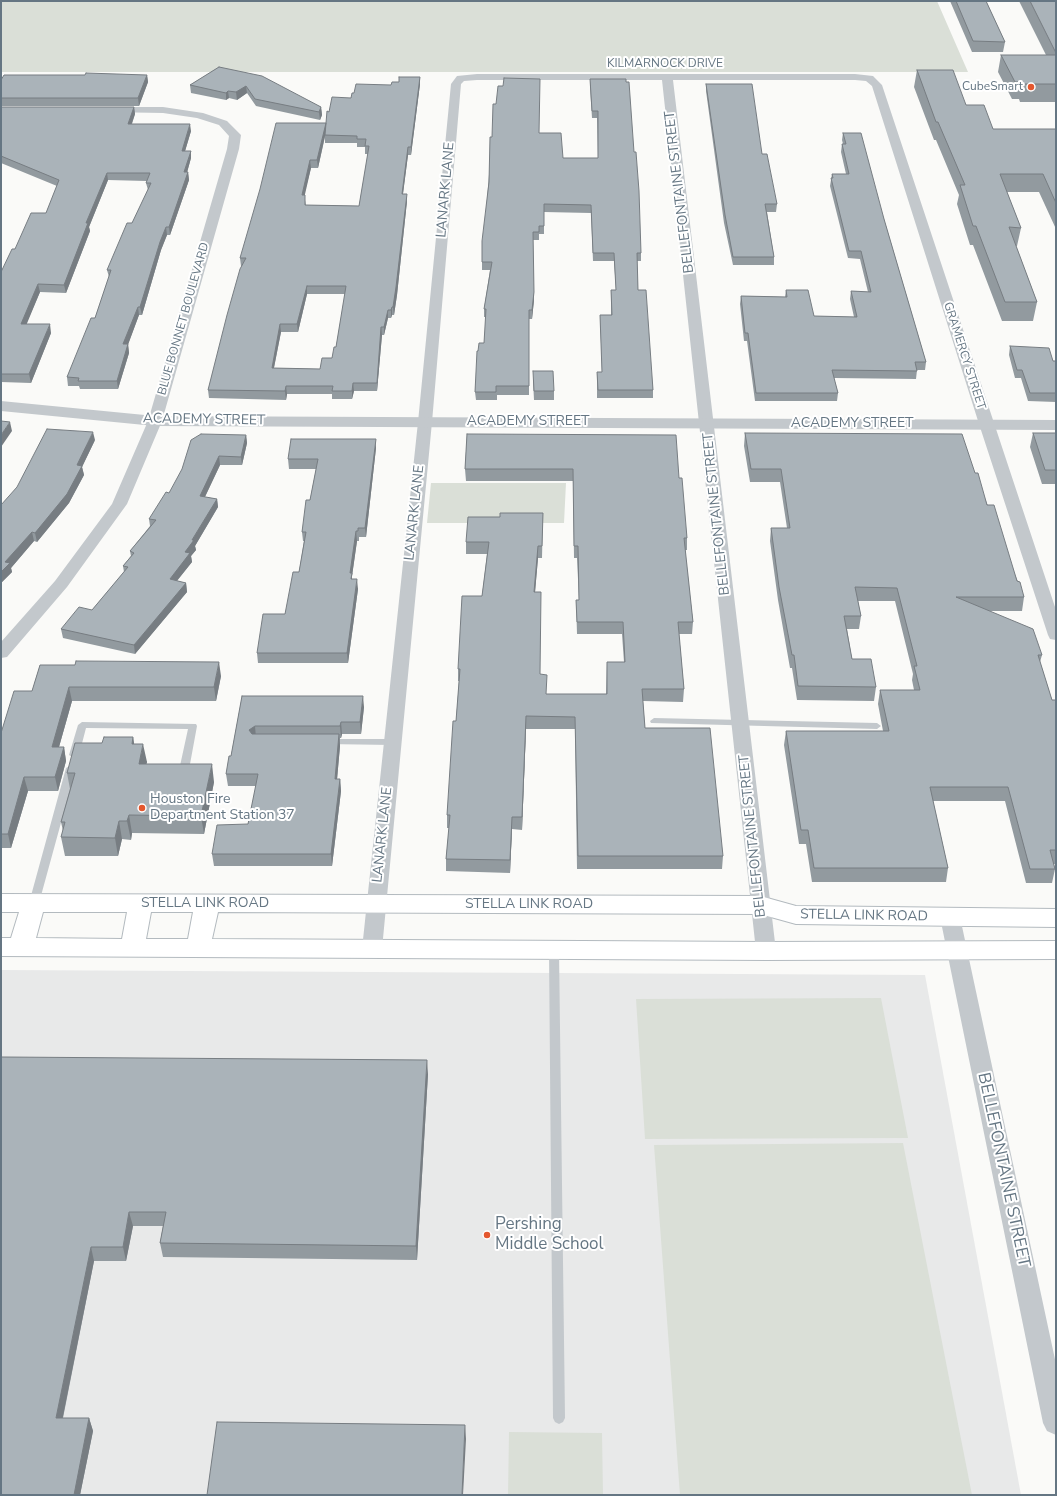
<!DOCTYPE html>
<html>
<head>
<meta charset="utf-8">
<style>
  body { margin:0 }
  #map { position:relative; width:1057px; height:1496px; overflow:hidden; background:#fafaf8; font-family:"Nunito Sans",sans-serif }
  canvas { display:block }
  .frame { position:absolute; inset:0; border:2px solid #657683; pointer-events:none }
</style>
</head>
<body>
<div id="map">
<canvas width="1057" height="1496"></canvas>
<div class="frame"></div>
</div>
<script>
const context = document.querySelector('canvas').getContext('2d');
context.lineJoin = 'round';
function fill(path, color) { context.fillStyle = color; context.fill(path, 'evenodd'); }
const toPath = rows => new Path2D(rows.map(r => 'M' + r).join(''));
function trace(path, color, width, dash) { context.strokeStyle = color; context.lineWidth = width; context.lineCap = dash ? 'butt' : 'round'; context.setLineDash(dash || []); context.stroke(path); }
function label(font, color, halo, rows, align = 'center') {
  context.font = font + ' "Nunito Sans",sans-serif'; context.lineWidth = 4; context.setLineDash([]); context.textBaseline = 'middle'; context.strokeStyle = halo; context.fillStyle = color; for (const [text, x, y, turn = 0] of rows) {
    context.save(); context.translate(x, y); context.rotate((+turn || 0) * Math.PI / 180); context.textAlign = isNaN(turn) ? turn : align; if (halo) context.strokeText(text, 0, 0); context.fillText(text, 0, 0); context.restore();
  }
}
fill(toPath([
  [1,970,925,975,1021,1495,1,1495]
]), '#e8e9e9');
fill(toPath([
  [1,1,937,1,968,72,1,72],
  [431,483,566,483,564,523,427,523],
  [881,998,908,1138,645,1139,636,999],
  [903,1143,972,1495,680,1495,654,1145],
  [509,1432,602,1433,603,1495,508,1495]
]), '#dadfd7');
const secondary = toPath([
  [1,894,760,896,796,906,1056,909,1056,927,796,924,760,914,218,912,212,939,766,942,1056,941,1056,959,766,960,1,956,1,938,11,938,19,912,1,912,1,894],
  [43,912,127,912,122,939,36,938,43,912],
  [151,912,193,912,188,939,146,939,151,912]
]);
trace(secondary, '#b3babf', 2);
fill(toPath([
  [654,718,877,723,881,726,877,729,651,723,650,721,654,718],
  [82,722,196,724,197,726,188,775,183,778,178,775,188,729,86,728,79,755,74,758,69,755,78,725,82,722],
  [328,739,392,739,396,742,392,745,325,744,324,742,328,739],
  [71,765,76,768,39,903,37,905,34,907,31,905,29,903,66,768,71,765],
  [554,946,558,947,559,950,565,1418,563,1422,559,1424,555,1422,553,1418,549,950,550,947,554,946]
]), '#c3c8cc');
fill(toPath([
  [477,74,855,74,873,76,882,85,1056,610,1056,640,1050,639,1048,635,979,424,872,86,866,81,855,80,673,80,776,951,773,956,766,958,759,956,756,951,662,80,477,80,464,81,461,84,432,422,382,949,379,954,372,956,365,954,362,949,418,422,451,84,457,76,477,74],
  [110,107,163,107,203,113,227,121,241,135,239,149,162,421,127,504,67,587,7,657,1,658,1,642,55,581,112,504,148,421,227,149,229,136,219,125,197,118,163,113,106,112,104,110,110,107],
  [950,910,957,912,960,917,1056,1364,1056,1435,1047,1431,1043,1423,940,917,943,912,950,910]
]), '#c3c8cc');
fill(toPath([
  [1,401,155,416,1056,420,1056,430,155,426,1,411,1,401]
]), '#c3c8cc');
fill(secondary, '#fff');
fill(toPath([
  [950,1,986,1,1005,42,1003,52,972,52],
  [1019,1,1056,1,1056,102,1020,102,1019,99,1012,99,998,72,1001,55,1046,55],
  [219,67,321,107,322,115,320,120,256,106,247,93,237,100,229,98,226,100,191,93,190,85],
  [917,70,966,105,993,129,1056,129,1056,229,1039,192,1007,192,1021,228,1017,246,1016,246,1037,302,1033,321,1002,321,973,245,970,245,957,204,959,195,936,140,934,140,914,87],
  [85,75,147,75,148,82,139,106,1,106,1,80],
  [420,77,420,84,411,155,408,155,403,194,407,201,397,295,394,315,392,315,391,318,388,318,384,335,382,335,377,391,354,391,352,399,332,399,332,394,287,394,286,400,209,398,208,390,242,266,241,266,240,258,326,123,329,112,351,98,354,93,391,85,399,82],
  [325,137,325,143,357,143,357,147,365,147,365,154,368,154,359,206,306,205,304,195,311,168,318,168],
  [307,294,345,294,336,347,332,358,320,369,274,368,281,332,298,332],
  [590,79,641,253,641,261,637,261,638,290,653,390,653,398,597,398,597,372,602,372,600,315,611,315,611,290,616,290,614,261,593,261,591,213,544,212,544,234,539,234,539,240,533,240,534,300,532,319,529,319,529,395,497,395,497,400,476,400,475,392,478,351,484,343,486,317,484,317,484,309,490,270,482,270,482,262,492,137,496,104,503,86,539,133,563,158,598,158,597,118,592,118,590,86],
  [706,84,762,154,777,204,776,212,767,212,774,257,774,265,733,265,724,223,706,91],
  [1,107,134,107,135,114,132,124,191,131,185,151,191,151,191,158,187,172,188,172,189,180,170,235,167,235,161,250,142,315,139,315,128,344,129,353,118,389,80,389,79,386,68,386,67,377,95,318,109,277,107,270,132,223,148,190,146,183,147,181,108,180,89,227,90,231,66,293,40,292,26,324,51,333,31,383,1,382,1,272,15,249,46,213,57,186,1,163],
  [843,133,884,219,926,362,925,370,917,370,916,379,834,378,838,393,837,401,755,401,747,341,744,341,740,304,741,296,785,297,786,290,814,316,854,317,850,299,851,291,868,292,860,259,848,258,830,186,832,174,846,174,841,152,842,144,843,144,842,140],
  [1010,346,1053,361,1056,361,1056,402,1028,401,1021,378,1015,378,1009,355],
  [533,380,554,391,554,400,534,400],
  [745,433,975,473,1024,597,1022,611,989,611,1042,655,1040,662,1052,700,1056,700,1056,864,1054,864,1055,869,1052,883,1026,883,1005,801,933,801,948,868,946,882,812,882,806,844,799,844,784,745,786,731,883,731,878,704,880,690,914,690,912,680,913,674,895,601,858,601,861,616,859,629,847,629,852,659,876,687,874,701,797,700,792,668,790,668,778,600,770,541,771,528,787,528,780,482,750,482,744,446],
  [1033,433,1056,433,1056,484,1042,484,1030,447],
  [467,434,679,478,687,538,687,550,685,550,693,622,692,634,679,634,684,689,683,702,643,701,645,728,723,856,722,869,577,869,575,729,526,729,522,830,512,829,510,873,446,871,446,859,449,828,447,828,447,815,456,721,459,681,458,681,458,669,482,596,487,554,466,554,466,542,500,517,543,513,542,558,538,558,535,592,540,674,546,694,606,694,607,662,624,662,622,634,577,634,576,600,579,600,577,558,574,558,573,481,466,481,465,469],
  [246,435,247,443,242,465,220,465,205,497,217,499,218,507,195,546,196,550,191,556,192,562,177,581,186,583,187,592,135,654,63,638,61,629,92,610,124,572,123,566,131,556,130,551,150,526,149,519,169,493],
  [95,440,82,467,84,475,69,503,37,542,34,541,11,568,12,572,1,583,1,505],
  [376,448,366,537,359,537,359,541,357,541,352,576,352,579,358,589,348,663,258,663,257,653,285,614,299,572,304,541,303,541,302,532,310,500,316,469,289,469,288,459],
  [40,665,221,676,216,701,72,701,59,747,64,747,66,761,58,791,28,791,11,848,1,848,1,733,32,691],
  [242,696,364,707,361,734,342,734,341,738,340,738,340,746,337,779,340,779,341,791,332,866,214,866,212,854,248,824,256,786,228,786,226,774,231,756],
  [133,737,134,744,147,762,146,764,214,782,204,834,132,833,131,840,122,839,118,856,65,856,61,837,63,831,61,822,70,789,67,773,102,743],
  [1,1057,428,1074,417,1260,163,1257,160,1243,163,1226,133,1226,126,1261,94,1261,63,1418,89,1418,93,1431,80,1495,1,1495]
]), '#929a9f');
fill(toPath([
  [147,75,148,82,139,106,138,98],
  [420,77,420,84,411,155,411,147],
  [246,86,247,93,237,100,236,92],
  [228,91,229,98,226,100,226,93],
  [134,107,135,114,129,131,128,124],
  [321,107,322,115,320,120,319,112],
  [326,123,326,131,318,168,317,160],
  [190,124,191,131,183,158,182,151],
  [408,147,408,155,402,201,402,194],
  [191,151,191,158,185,180,184,172],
  [310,160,311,168,303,203,302,195],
  [188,172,189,180,170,235,169,227],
  [107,173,108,180,89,227,90,231,66,293,64,285,86,223],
  [407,194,407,201,397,295,394,315,393,307],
  [166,227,167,235,161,250,142,315,140,307,160,242],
  [38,284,40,292,23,333,21,324],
  [307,286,307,294,298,332,297,324],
  [534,292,534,300,532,319,532,310],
  [138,307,139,315,125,353,123,344],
  [392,307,392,315,391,318,391,310],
  [388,310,388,318,384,335,384,327],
  [50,324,51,333,31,383,29,374],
  [280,324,281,332,272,377,272,368],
  [381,327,382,335,377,391,377,383],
  [128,344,129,353,118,389,117,381],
  [353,383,354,391,352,399,352,391],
  [286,386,287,394,286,400,285,391],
  [10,422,12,431,1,447,1,435],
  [93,432,95,440,82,467,84,475,69,503,37,542,35,533,77,465],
  [246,435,247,443,242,465,241,457],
  [376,439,376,448,366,537,365,528],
  [219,456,220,465,201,505,200,496],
  [217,499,218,507,195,546,196,550,191,556,192,562,171,588,170,579,185,552],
  [356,531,357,541,352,576,352,582,351,589,350,573],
  [32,532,34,541,11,568,12,572,1,583,1,572,5,562],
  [538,546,538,558,534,604,534,592],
  [357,579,358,589,348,663,347,653],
  [186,583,187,592,135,654,134,645],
  [219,662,221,676,216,701,214,687],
  [69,687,72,701,55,761,52,747],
  [363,696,364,707,361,734,360,722],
  [526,716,526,729,522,830,522,817],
  [341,722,342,734,341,738,340,726],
  [255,726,256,738,251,742,249,730],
  [339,734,340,746,336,791,335,779],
  [133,737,136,755,132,744],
  [143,744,147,762,142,782,139,764],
  [64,747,66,761,58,791,55,777],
  [212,764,214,782,204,834,201,816],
  [24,777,28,791,11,848,8,834],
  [340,779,341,791,332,866,331,854],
  [129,815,132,833,131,840,127,821],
  [512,817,512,829,510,873,510,860],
  [119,821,122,839,118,856,115,838],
  [427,1060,428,1074,417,1260,416,1246],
  [129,1212,133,1226,126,1261,123,1247],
  [91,1247,94,1261,60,1431,56,1418],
  [89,1418,93,1431,80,1495,74,1495],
  [465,1425,466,1439,463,1495,462,1495]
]), '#777d82');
const building = toPath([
  [956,1,986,1,1005,42,973,41,956,1],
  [1030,1,1056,1,1056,53,1030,1],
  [1001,55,1056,55,1056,84,1023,84,1022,82,1015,82,1001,55],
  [219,67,262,76,321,107,319,112,255,99,246,86,236,92,228,91,226,93,190,85,219,67],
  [917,70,953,70,966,105,984,105,993,129,1056,129,1056,203,1043,174,1000,174,1021,228,1009,227,1037,302,1005,302,976,226,973,226,960,185,965,185,938,122,936,122,917,70],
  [86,73,147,75,138,98,1,98,1,80,4,75,85,75,86,73],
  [399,77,420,77,411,147,408,147,402,194,407,194,396,287,393,307,392,307,391,310,388,310,384,327,381,327,377,383,353,383,352,391,332,391,333,386,286,386,285,391,208,390,227,315,240,269,246,258,240,258,260,189,276,123,326,123,317,160,310,160,302,195,305,195,305,205,359,206,369,146,365,146,366,139,357,139,357,136,325,135,327,111,329,112,332,97,351,98,352,93,354,93,356,84,391,85,392,82,399,82,399,77],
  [307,286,346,286,336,347,334,347,332,358,322,358,320,369,272,368,280,324,297,324,307,286],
  [504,78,540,79,539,133,561,133,563,158,598,158,598,111,592,111,590,79,626,79,626,82,629,82,634,152,636,152,639,191,641,253,637,253,638,290,646,290,653,390,598,390,597,372,602,372,600,315,612,315,611,290,616,290,614,253,593,253,591,205,544,204,544,226,539,226,539,232,533,232,534,292,532,310,529,310,529,386,496,386,496,392,475,392,477,351,478,351,479,343,484,343,486,309,484,309,492,262,482,262,482,241,489,182,490,137,492,137,493,104,496,104,498,86,503,86,504,78],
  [706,84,752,84,762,154,767,154,777,204,765,204,774,257,733,257,725,215,706,84],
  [1,107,134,107,128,124,190,124,182,151,191,151,184,172,188,172,169,227,166,227,160,242,140,307,138,307,123,344,128,344,117,381,78,381,79,378,67,377,91,318,95,318,111,270,107,270,127,223,132,223,151,183,146,183,150,173,107,173,86,223,88,223,64,285,38,284,21,324,50,324,29,374,1,374,1,272,12,249,15,249,31,213,46,213,59,180,1,156,1,107],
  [843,133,861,133,884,219,926,362,915,362,917,371,832,370,838,393,756,393,748,333,745,333,741,296,787,297,786,290,808,290,814,316,857,317,851,291,871,292,861,251,849,251,831,178,833,178,832,174,849,174,842,144,846,144,843,133],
  [1010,346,1049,348,1053,361,1056,361,1056,393,1030,393,1022,370,1017,370,1010,346],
  [533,371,553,371,554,391,534,391,533,371],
  [1,421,10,422,1,435,1,421],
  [47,429,93,432,77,465,82,466,67,494,35,533,32,532,5,562,10,563,1,572,1,505,17,487,47,429],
  [745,433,962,434,975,473,978,473,987,505,994,505,1017,581,1020,582,1024,597,956,597,1033,629,1042,655,1038,655,1052,700,1056,700,1056,850,1050,850,1055,869,1030,869,1008,787,930,787,948,868,814,868,808,830,801,830,786,731,889,731,880,690,920,690,914,666,917,666,897,588,855,587,861,616,844,616,852,659,871,659,876,687,798,686,794,655,792,655,779,587,771,528,790,528,781,469,751,469,745,433],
  [1033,433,1056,433,1056,470,1045,470,1033,433],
  [201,434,246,435,241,457,219,456,200,496,217,499,192,540,194,540,185,552,190,553,170,579,186,583,134,645,61,629,79,607,92,610,128,567,123,566,134,553,130,551,156,520,149,519,166,492,169,493,182,469,191,440,201,434],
  [467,434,676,435,679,478,682,478,687,538,684,538,693,622,678,622,684,689,642,689,645,728,710,728,723,856,578,856,575,717,526,716,522,817,512,817,510,860,446,859,450,815,447,815,453,721,456,721,460,669,458,669,462,596,482,596,489,542,466,542,468,517,500,517,500,513,543,513,542,546,538,546,534,592,541,592,540,674,547,675,546,694,607,694,607,662,625,662,623,622,577,622,576,600,579,600,578,546,574,546,573,469,465,469,467,434],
  [291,439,376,439,365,528,358,528,358,531,356,531,350,573,352,573,351,579,357,579,347,653,257,653,263,614,285,614,293,572,299,572,306,532,302,532,306,500,310,500,318,459,288,459,291,439],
  [76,661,219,662,214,687,69,687,52,747,64,747,55,777,24,777,8,834,1,834,1,733,14,691,32,691,40,665,75,665,76,661],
  [242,696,363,696,360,722,341,722,340,726,255,726,249,730,252,734,339,734,335,779,340,779,331,854,212,854,217,825,248,824,258,774,226,774,229,756,231,756,242,696],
  [104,737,133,737,132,744,143,744,139,764,212,764,201,816,129,815,127,821,119,821,115,838,61,837,65,822,61,822,75,773,67,773,75,743,102,743,104,737],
  [1,1057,427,1060,416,1246,160,1243,166,1212,129,1212,123,1247,91,1247,56,1418,89,1418,74,1495,1,1495,1,1057],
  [217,1422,465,1425,462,1495,207,1495,217,1422]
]);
fill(building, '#aab3b9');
trace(building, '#777d82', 1);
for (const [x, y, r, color] of [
  [1031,87,4,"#e4572e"],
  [142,808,4,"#e4572e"],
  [487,1235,4,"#e4572e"]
]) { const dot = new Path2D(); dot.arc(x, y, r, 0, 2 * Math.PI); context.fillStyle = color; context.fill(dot); trace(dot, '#fff', 1.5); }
label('12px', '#657683', '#fff', [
  ["KILMARNOCK DRIVE",665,64],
  ["BLUE BONNET BOULEVARD",184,319,-74],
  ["GRAMERCY STREET",964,356,72]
]);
label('12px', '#657683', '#fff', [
  ["CubeSmart",1023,87]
], 'right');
label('14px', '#657683', '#fff', [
  ["LANARK LANE",446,190,-85],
  ["BELLEFONTAINE STREET",680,192,-97],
  ["ACADEMY STREET",204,420,1],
  ["ACADEMY STREET",528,422],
  ["ACADEMY STREET",852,424],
  ["LANARK LANE",415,513,-84],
  ["BELLEFONTAINE STREET",717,514,-96],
  ["LANARK LANE",383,835,-84],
  ["BELLEFONTAINE STREET",753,836,-96],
  ["STELLA LINK ROAD",205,904],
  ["STELLA LINK ROAD",529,905],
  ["STELLA LINK ROAD",864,916,1]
]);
label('14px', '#657683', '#fff', [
  ["Houston Fire",150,800],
  ["Department Station 37",150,816]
], 'left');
label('17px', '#657683', '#fff', [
  ["BELLEFONTAINE STREET",1003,1170,78]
]);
label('17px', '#657683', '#fff', [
  ["Pershing",495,1225],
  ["Middle School",495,1245]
], 'left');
</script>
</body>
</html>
